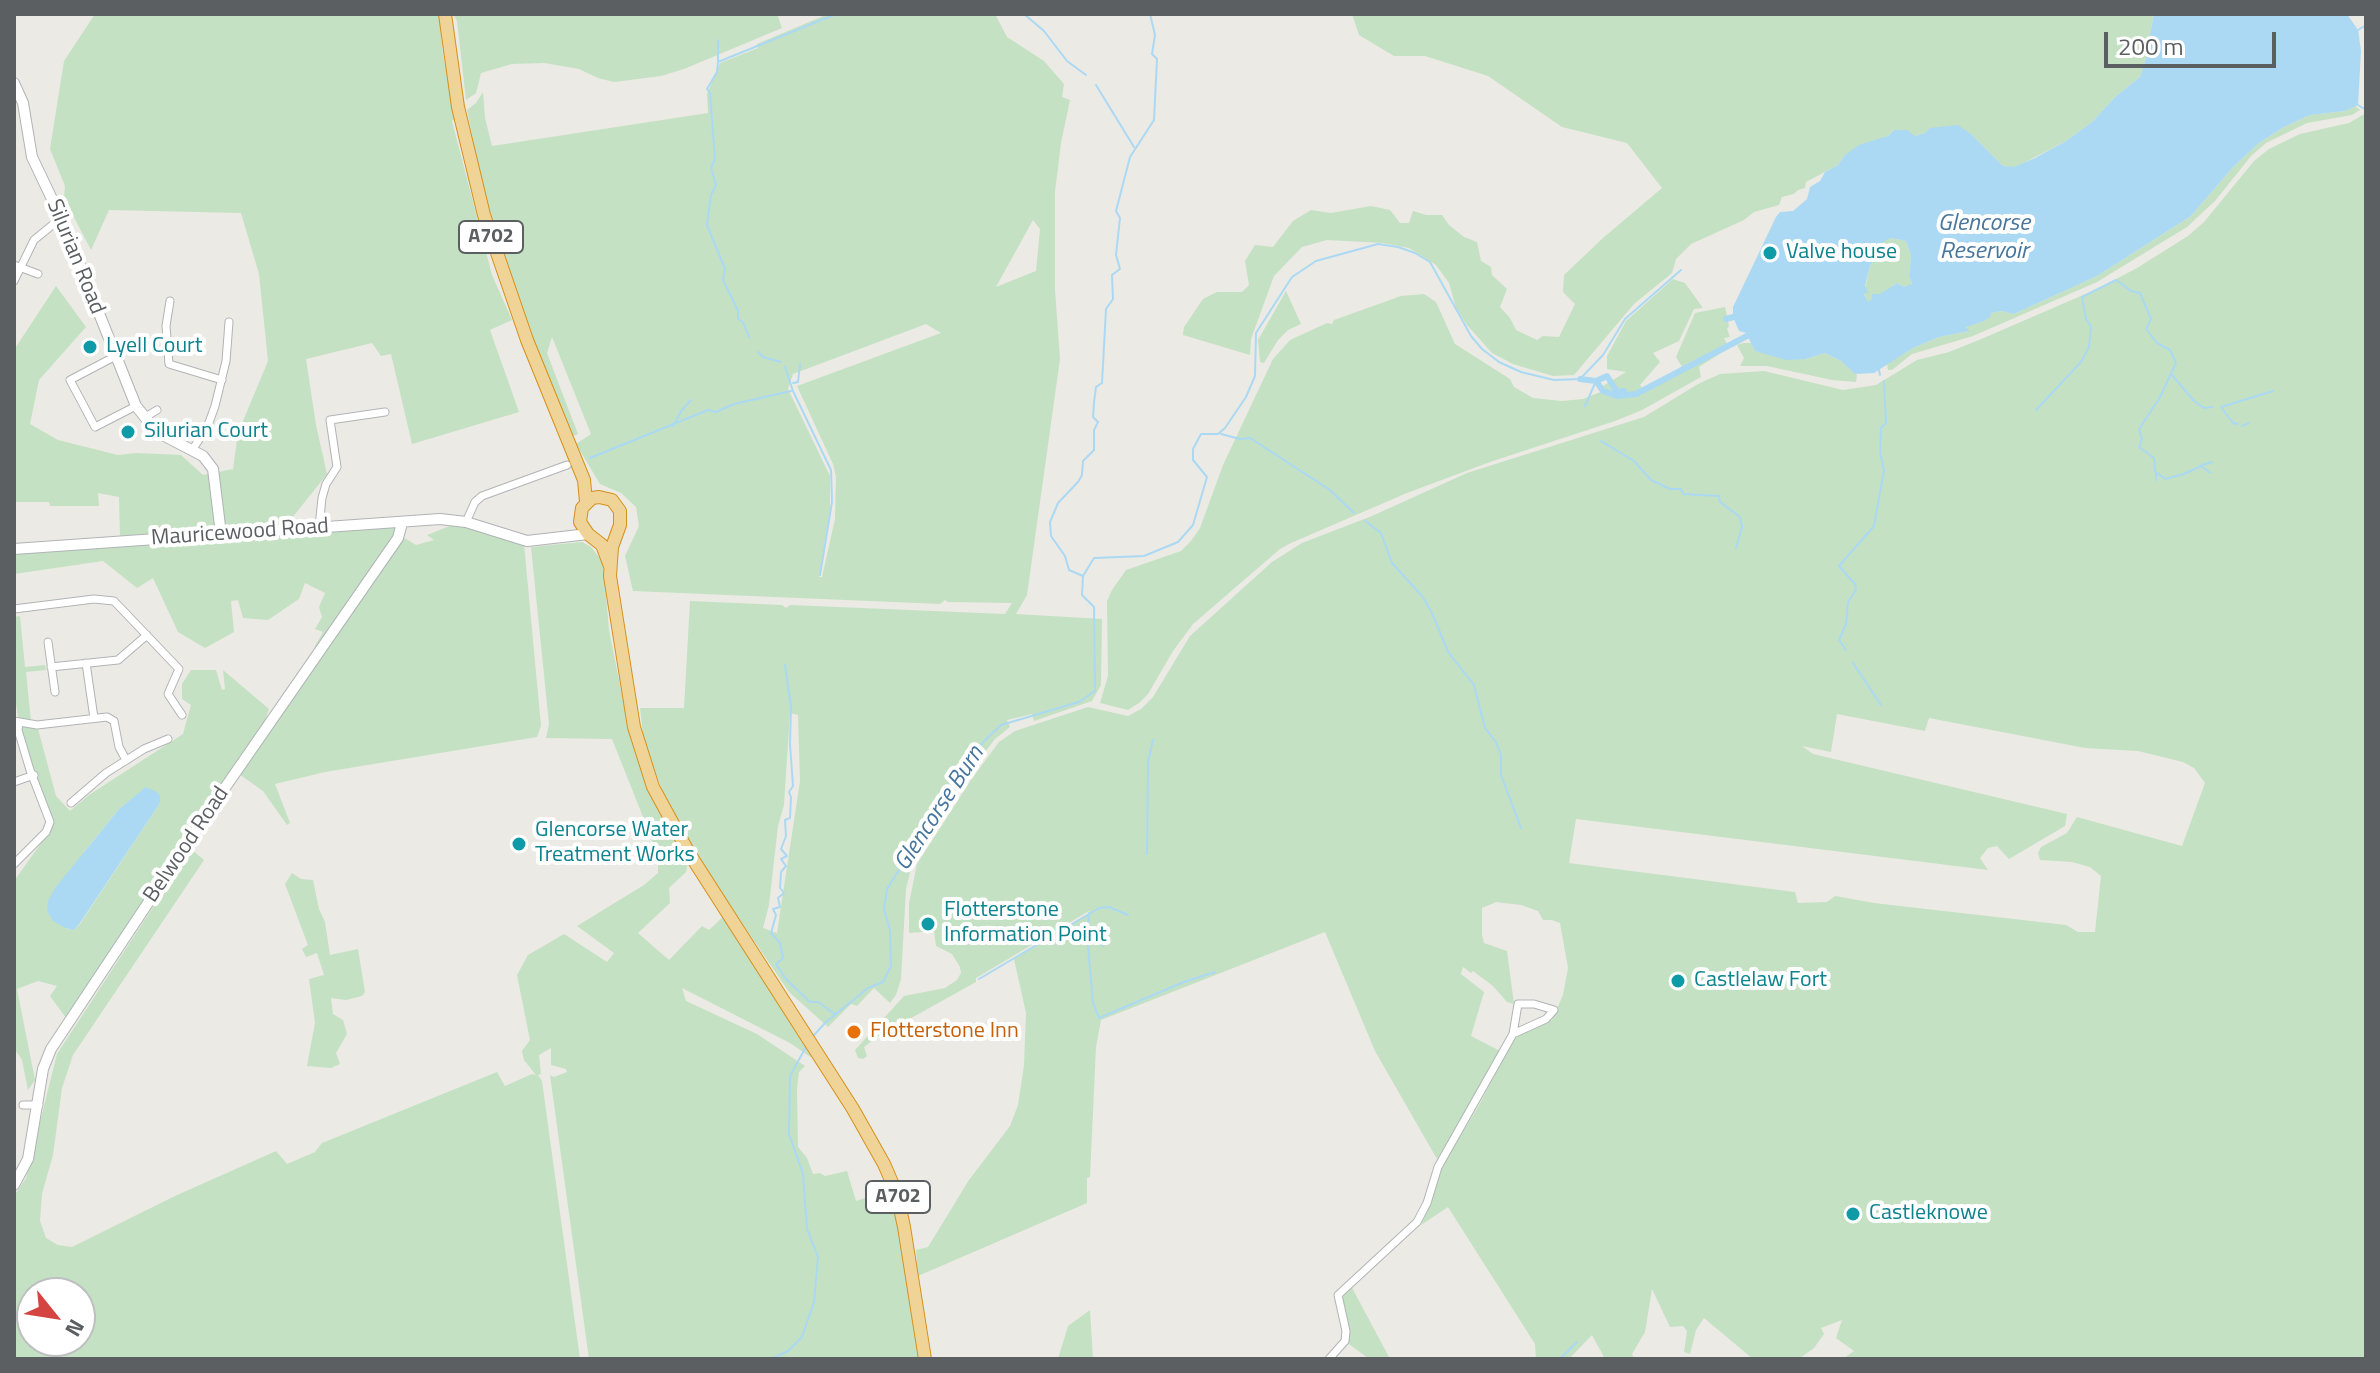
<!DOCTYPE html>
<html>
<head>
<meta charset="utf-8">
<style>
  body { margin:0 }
  #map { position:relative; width:2380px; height:1373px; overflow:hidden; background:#eceae4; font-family:"Titillium Web",sans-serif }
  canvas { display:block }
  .frame { position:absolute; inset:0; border:16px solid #5c5f62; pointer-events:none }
  .north { position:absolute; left:16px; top:1277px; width:80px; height:80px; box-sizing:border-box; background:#fff; border:2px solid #bebfc0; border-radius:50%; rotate:120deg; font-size:22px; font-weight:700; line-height:32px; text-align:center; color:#5c5f62 }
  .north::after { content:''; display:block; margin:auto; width:28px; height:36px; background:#d44542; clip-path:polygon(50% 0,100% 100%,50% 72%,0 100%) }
  .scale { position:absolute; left:2104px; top:32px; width:172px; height:36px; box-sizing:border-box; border:4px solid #5c5f62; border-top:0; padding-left:10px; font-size:24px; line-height:28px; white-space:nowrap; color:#5c5f62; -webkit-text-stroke:6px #fff; paint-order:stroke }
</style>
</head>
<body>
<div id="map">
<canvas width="2380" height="1373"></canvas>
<div class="frame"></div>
<div class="north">N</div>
<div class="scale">200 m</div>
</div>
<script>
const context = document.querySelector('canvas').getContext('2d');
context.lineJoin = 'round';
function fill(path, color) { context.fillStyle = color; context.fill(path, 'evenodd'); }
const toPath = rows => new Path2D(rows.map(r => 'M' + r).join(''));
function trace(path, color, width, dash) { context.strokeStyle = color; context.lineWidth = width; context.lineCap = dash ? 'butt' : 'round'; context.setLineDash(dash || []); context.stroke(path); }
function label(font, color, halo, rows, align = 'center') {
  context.font = font + ' "Titillium Web",sans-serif'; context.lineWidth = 8; context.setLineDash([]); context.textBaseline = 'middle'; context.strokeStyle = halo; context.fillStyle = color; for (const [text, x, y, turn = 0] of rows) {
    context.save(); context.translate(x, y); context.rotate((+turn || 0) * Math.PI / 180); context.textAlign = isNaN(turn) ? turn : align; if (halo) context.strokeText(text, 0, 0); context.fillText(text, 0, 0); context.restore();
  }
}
fill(toPath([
  [95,14,439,14,443,55,455,119,452,121,492,275,512,320,490,330,519,412,412,444,391,354,381,356,372,343,306,359,316,425,327,474,292,518,293,526,205,529,120,536,119,497,98,493,99,506,50,506,49,502,14,502,14,350,56,286,86,327,39,380,30,424,58,440,118,455,136,453,181,455,203,475,233,469,238,433,268,361,259,274,241,213,109,210,91,250,64,198,65,186,50,149,64,61],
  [453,14,777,14,782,28,684,69,661,76,614,82,598,78,579,69,544,63,512,64,481,73,476,93,466,100,457,21],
  [828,14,995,14,1007,37,1044,61,1064,84,1062,97,1070,100,1061,143,1055,192,1055,290,1060,359,1027,595,1016,614,1102,619,1101,685,1092,701,1034,721,1032,714,1007,720,1010,727,995,739,964,779,913,860,906,889,901,979,896,995,890,1003,874,988,857,1006,851,1004,828,1027,789,992,697,857,668,805,656,774,643,735,640,708,684,708,690,601,782,605,786,608,790,605,1005,614,1012,603,948,602,945,600,940,604,633,591,625,556,639,526,636,507,621,493,600,484,576,444,591,434,552,337,547,353,578,434,570,437,537,358,486,204,467,110,476,103,483,92,485,118,492,146,708,113,707,94,720,63,758,48,757,44],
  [1033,220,1040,229,1036,271,996,287],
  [926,324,941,333,797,386,833,464,836,477,835,519,822,577,819,577,830,510,830,476,788,389,793,374],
  [790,713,798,715,800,781,777,933,763,928,769,905,778,826,784,805],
  [1352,14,2154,14,2150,34,2145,44,2147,55,2140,77,2116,96,2092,122,2066,141,2014,168,2003,166,1971,134,1925,133,1915,136,1894,130,1888,136,1845,155,1838,165,1806,182,1805,188,1798,190,1794,194,1782,197,1779,205,1754,212,1744,220,1691,244,1676,259,1672,273,1634,304,1574,375,1553,376,1513,364,1492,353,1467,325,1456,308,1449,283,1436,265,1409,248,1383,243,1327,240,1302,247,1274,276,1251,339,1250,355,1183,335,1184,327,1203,299,1217,292,1242,292,1249,285,1245,261,1255,245,1273,247,1293,221,1311,210,1331,213,1371,206,1390,210,1400,223,1409,223,1413,211,1426,215,1442,215,1449,225,1464,237,1477,242,1481,261,1491,267,1492,275,1507,289,1500,307,1510,318,1516,330,1537,340,1543,336,1559,337,1575,304,1563,292,1564,275,1603,238,1662,188,1627,143,1562,127,1488,76,1425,56,1394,56,1359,35],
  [2355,106,2360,110,2352,115,2307,123,2266,143,2251,156,2215,201,2187,227,2097,282,1973,336,1912,354,1892,370,1888,370,1887,364,1913,348,1939,337,1968,331,1966,328,1970,324,1984,321,1990,313,2001,311,2014,314,2097,276,2191,216,2234,166,2259,143,2284,127,2310,115,2345,111],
  [2366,113,2366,1359,1843,1359,1854,1351,1836,1338,1842,1320,1821,1328,1824,1334,1814,1348,1800,1358,1753,1359,1704,1318,1696,1330,1690,1354,1684,1352,1687,1331,1683,1326,1670,1327,1652,1289,1645,1332,1632,1354,1634,1359,1605,1359,1592,1335,1569,1359,1536,1359,1535,1344,1448,1207,1421,1225,1430,1205,1441,1167,1478,1107,1514,1038,1552,1020,1563,995,1568,968,1560,923,1552,920,1543,920,1538,911,1521,905,1496,902,1482,908,1482,935,1484,943,1507,951,1514,1004,1507,1002,1493,986,1473,971,1471,973,1463,967,1461,974,1484,992,1471,1036,1500,1051,1471,1107,1437,1159,1375,1051,1325,932,1101,1020,1096,1047,1090,1177,1087,1178,1087,1203,918,1276,916,1250,928,1247,969,1180,1010,1126,1018,1105,1024,1065,1026,1013,1014,959,1090,913,1089,911,976,978,976,982,877,1037,864,1047,867,1056,863,1059,858,1058,855,1050,904,996,945,988,957,980,961,973,960,967,952,954,936,946,934,931,909,933,909,903,917,864,971,780,999,742,1015,731,1088,707,1128,716,1141,709,1153,697,1190,636,1272,562,1302,543,1372,516,1467,473,1644,417,1698,384,1720,374,1764,371,1843,390,1876,385,1917,360,1949,352,1979,340,2097,289,2137,268,2188,236,2204,222,2254,161,2269,149,2300,134,2349,123],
  [1837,714,1925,731,1929,718,2085,748,2138,751,2183,762,2194,768,2205,783,2182,846,2077,817,2067,833,2041,847,2038,853,2040,860,2072,862,2090,867,2101,876,2095,932,2078,932,2066,925,1874,903,1835,896,1827,902,1798,903,1795,892,1569,863,1576,819,1988,870,1980,858,1988,848,1997,846,2009,859,2065,826,2067,814,1813,754,1802,746,1831,752],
  [1891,238,1906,241,1911,256,1909,276,1912,285,1904,287,1897,283,1868,303,1864,293,1870,266,1881,249,1882,241],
  [1673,279,1685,283,1703,308,1694,309,1679,341,1653,353,1660,362,1640,385,1645,392,1684,370,1676,357,1695,313,1725,307,1729,326,1727,329,1730,337,1724,338,1729,348,1699,367,1701,377,1642,410,1615,421,1490,462,1407,493,1291,543,1280,549,1193,624,1173,651,1148,694,1139,703,1128,710,1100,703,1108,676,1107,601,1112,590,1126,570,1181,551,1191,541,1200,528,1223,465,1273,359,1290,340,1327,323,1332,324,1334,320,1401,296,1424,294,1436,302,1455,344,1510,379,1514,387,1533,398,1562,401,1583,399,1603,391,1603,386,1626,372,1607,369,1607,356,1626,321],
  [1286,291,1301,324,1288,330,1278,340,1264,363,1260,362,1258,340],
  [1743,343,1751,343,1755,351,1806,359,1825,353,1841,361,1857,375,1856,382,1832,380,1767,366,1740,366,1744,358,1737,345],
  [455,524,524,544,541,726,537,737,325,772,275,784,290,823,287,825,263,791,239,774,403,537,416,545,434,540,427,535],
  [395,527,397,530,314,655,315,646,323,632,315,629,322,617,319,607,325,593,305,583,299,599,268,620,243,618,238,600,231,601,234,632,205,648,178,632,153,578,137,588,103,561,14,574,14,553],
  [582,542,591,547,603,562,609,630,628,725,653,798,688,862,686,872,669,888,670,903,638,933,669,960,702,926,709,930,724,916,812,1058,790,1043,682,988,686,1001,757,1034,805,1066,799,1072,797,1089,798,1147,807,1158,813,1174,820,1173,825,1176,847,1171,856,1201,887,1190,898,1223,919,1359,589,1359,550,1075,554,1077,567,1072,566,1069,551,1065,551,1048,539,1055,541,1074,538,1075,542,1081,580,1359,14,1359,14,1196,26,1178,57,1054,191,849,204,860,73,1055,62,1088,53,1155,42,1194,40,1221,46,1238,58,1245,72,1247,175,1196,276,1151,287,1164,315,1152,322,1143,497,1072,505,1086,532,1074,536,1075,524,1060,522,1051,530,1040,517,975,528,955,564,934,607,962,614,953,577,926,644,885,658,873,658,861,649,832,612,739,546,738,549,724,531,547],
  [32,1293,80,1293,80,1341,32,1341],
  [20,616,25,667,45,665,46,670,26,672,31,722,37,725,56,796,70,811,89,795,183,734,191,705,182,699,182,684,191,670,216,670,222,690,225,689,223,670,269,709,261,731,66,1018,50,996,57,986,38,981,17,989,35,1080,28,1090,22,1060,14,1048,14,881,52,828,19,722,14,691,14,617],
  [147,787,160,803,80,924,74,930,66,928,84,852,119,809],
  [292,873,301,879,313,880,319,909,325,922,330,955,358,949,365,992,362,996,346,1000,331,998,333,1014,343,1020,347,1034,336,1053,340,1064,331,1068,307,1066,315,1023,309,979,324,975,317,953,306,957,302,949,308,945,285,884],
  [1350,1284,1390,1359,1369,1359,1349,1344,1342,1297],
  [1090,1310,1093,1359,1058,1359,1068,1326]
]), '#c4e1c3');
fill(toPath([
  [2154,14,2347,14,2358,30,2361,51,2358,105,2345,111,2310,115,2284,127,2259,143,2234,166,2191,216,2097,276,2014,314,2001,311,1991,313,1990,317,1984,321,1966,327,1969,331,1939,337,1913,348,1874,373,1855,374,1841,361,1825,353,1806,359,1786,360,1755,351,1746,333,1739,331,1733,317,1733,307,1776,217,1780,212,1793,211,1807,199,1810,187,1820,181,1825,172,1838,165,1845,155,1859,145,1888,136,1894,130,1907,130,1915,136,1925,133,1930,128,1958,125,1971,134,2003,166,2014,167,2035,158,2066,141,2092,122,2116,96,2140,77,2147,55,2145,45,2150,34],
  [1891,238,1906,241,1911,256,1909,276,1912,284,1904,287,1897,283,1880,294,1872,294,1872,299,1868,302,1864,294,1868,292,1865,286,1870,266,1881,249,1883,242],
  [146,787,157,792,160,796,160,803,80,923,74,930,66,928,53,921,47,911,48,901,55,888,119,809]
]), '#abd9f4');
trace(toPath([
  [1024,14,1044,31,1067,61,1086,75],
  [2358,30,2366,25],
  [718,61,718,40],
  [1096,85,1134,147],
  [2358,105,2366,110],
  [749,337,743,322,738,319,738,311,723,280,725,269,707,225,711,195,716,185,711,168,715,159,710,93,707,89,717,72,718,62,836,14],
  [758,352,763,357,781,362],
  [785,367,793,391,831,470,832,502,820,575],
  [1879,370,1880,375],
  [2172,375,2194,401,2204,408,2212,407],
  [793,383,798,382,800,364],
  [1585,406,1596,381],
  [2036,410,2081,362,2089,347,2091,327,2086,319,2082,297,2116,280,2131,291,2140,293,2151,319,2146,329,2157,343,2170,350,2176,363,2159,399,2139,429,2142,439,2139,447,2154,458,2155,471,2165,479,2184,474,2201,466,2210,473],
  [2238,424,2233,423,2221,407,2273,391],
  [673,426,682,410,691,400],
  [2242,426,2249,423],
  [1221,434,1240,439,1250,438,1330,490,1354,513],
  [1601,441,1634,461,1651,480,1670,489,1681,489,1683,494,1719,496,1720,502,1740,517,1742,527,1736,548],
  [590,458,708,410,716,412,734,404,791,391],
  [2202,465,2212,462],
  [2156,473,2156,480],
  [1365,521,1381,533,1392,563,1422,596,1432,613,1448,652,1474,685,1485,728,1496,742,1501,755,1501,775,1521,828],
  [1083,576,1069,570,1065,556,1051,536,1050,522,1058,503,1078,482,1082,475,1083,461,1094,450,1094,430,1098,422,1093,417,1094,402,1096,387,1102,383,1106,309,1113,299,1112,275,1120,269,1116,255,1120,218,1116,211,1130,157,1154,120,1157,59,1152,54,1155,35,1150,14],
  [1846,650,1839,640,1846,624,1848,602,1856,590,1855,584,1839,566,1874,526,1884,470,1880,452,1881,428,1886,423,1884,381],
  [1853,663,1881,705],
  [785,665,791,707,790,744,793,786,789,792,791,797,790,818,785,820,786,836,781,849,787,856,781,859,786,866,781,872,780,888,784,893,778,898,780,907,773,909,776,915,771,933,780,943,783,958,776,964,786,979,810,1002,818,1002,835,1014],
  [1147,854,1148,762,1153,740],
  [1089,913,1087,935,1093,1003,1099,1018,1184,982,1215,972],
  [1088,935,1103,946],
  [979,979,1099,908,1109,907,1128,915],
  [814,1035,826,1022,868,988,883,982,891,966,890,930,884,909,887,889,945,797,984,741,1001,725,1079,702,1095,691,1094,607,1082,595,1083,576,1094,558,1144,556,1178,542,1193,525,1207,477,1193,460,1193,449,1201,434,1218,434,1225,428,1246,397,1255,376,1256,333,1292,277,1316,261,1378,244,1398,247,1415,253,1430,262,1471,336,1482,349,1499,362,1521,372,1554,380,1580,379,1603,355,1625,319,1681,270],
  [772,1359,788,1351,802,1337,814,1302,818,1257,807,1229,803,1174,789,1134,790,1076,806,1047],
  [1560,1359,1577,1342]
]), '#abd9f4', 2);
trace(toPath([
  [1726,319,1733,317],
  [1580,379,1596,381,1603,391,1617,396,1636,394,1747,336],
  [1596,381,1607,376,1617,392,1624,391]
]), '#abd9f4', 6);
const street = toPath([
  [14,265,38,274],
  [14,281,34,240,61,218],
  [170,301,166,326,169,364,222,380],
  [115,353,112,358,70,380,95,427,136,406],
  [144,418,157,410],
  [192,450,207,428,215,406,226,361,229,322],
  [466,522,475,502,482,496,567,465],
  [319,527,322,498,326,484,337,467,330,420,385,412],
  [14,609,94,599,114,601,179,669,168,694,182,715],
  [48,642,55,692],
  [86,663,94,718],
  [51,667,118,660,147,635],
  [14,721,37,725,107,717,114,721,119,747,126,760],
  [14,782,34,775],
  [71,803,106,773,144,749,168,739],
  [14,864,46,832,50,822,30,770,18,730,19,722],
  [23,1105,39,1105],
  [1329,1359,1345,1341,1346,1331,1338,1295,1417,1222,1427,1203,1438,1167,1513,1034,1518,1004,1534,1004,1554,1010,1546,1019,1513,1034]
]);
const secondary = toPath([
  [14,83,23,103,32,157,61,218,136,406,157,432,203,456,213,469,221,534],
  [14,549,440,519,466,522,527,541,588,534],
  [14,1185,28,1159,43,1069,51,1049,213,805,398,538,402,523]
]);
const highway = toPath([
  [445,14,458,107,484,215,527,340,584,480,586,502],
  [610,566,602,545,588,534,580,522,582,508,592,498,599,497,612,500,620,511,620,525,612,547,610,576,634,727,653,787,689,853,853,1109,884,1164,897,1194,904,1227,925,1359]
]);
trace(street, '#b1b4b7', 9);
trace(secondary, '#b0b3b7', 12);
trace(highway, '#d5901b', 14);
trace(street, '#fff', 7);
trace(secondary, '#fff', 10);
trace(highway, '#f0d497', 12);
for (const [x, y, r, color] of [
  [1770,253,8,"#0f9aa8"],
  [90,347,8,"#0f9aa8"],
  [128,432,8,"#0f9aa8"],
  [519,844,8,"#0f9aa8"],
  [928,924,8,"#0f9aa8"],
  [1678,981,8,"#0f9aa8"],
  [854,1032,8,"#e8710a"],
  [1853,1214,8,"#0f9aa8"]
]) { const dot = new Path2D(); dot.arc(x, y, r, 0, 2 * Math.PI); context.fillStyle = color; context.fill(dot); trace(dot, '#fff', 3); }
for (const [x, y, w] of [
  [491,237,64],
  [898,1197,64]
]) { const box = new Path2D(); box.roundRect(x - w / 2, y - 16, w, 32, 6); context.fillStyle = '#fff'; context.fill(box); trace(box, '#5c5f62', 2); }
label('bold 20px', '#5c5f62', null, [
  ["A702",491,237],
  ["A702",898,1197]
]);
label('22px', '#0d838f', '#fff', [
  ["Valve house",1786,253],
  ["Lyell Court",106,347],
  ["Silurian Court",144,432],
  ["Glencorse Water",535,831],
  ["Treatment Works",535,856],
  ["Flotterstone",944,911],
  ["Information Point",944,936],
  ["Castlelaw Fort",1694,981],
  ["Castleknowe",1869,1214]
], 'left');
label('22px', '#5c5f62', '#fff', [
  ["Silurian Road",75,257,68],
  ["Mauricewood Road",240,533,-4],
  ["Belwood Road",187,845,-56]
]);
label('22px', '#c56008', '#fff', [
  ["Flotterstone Inn",870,1032]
], 'left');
label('italic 24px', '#47759c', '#fff', [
  ["Glencorse",1984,224],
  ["Reservoir",1984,252],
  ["Glencorse Burn",940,809,-57]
]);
</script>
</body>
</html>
